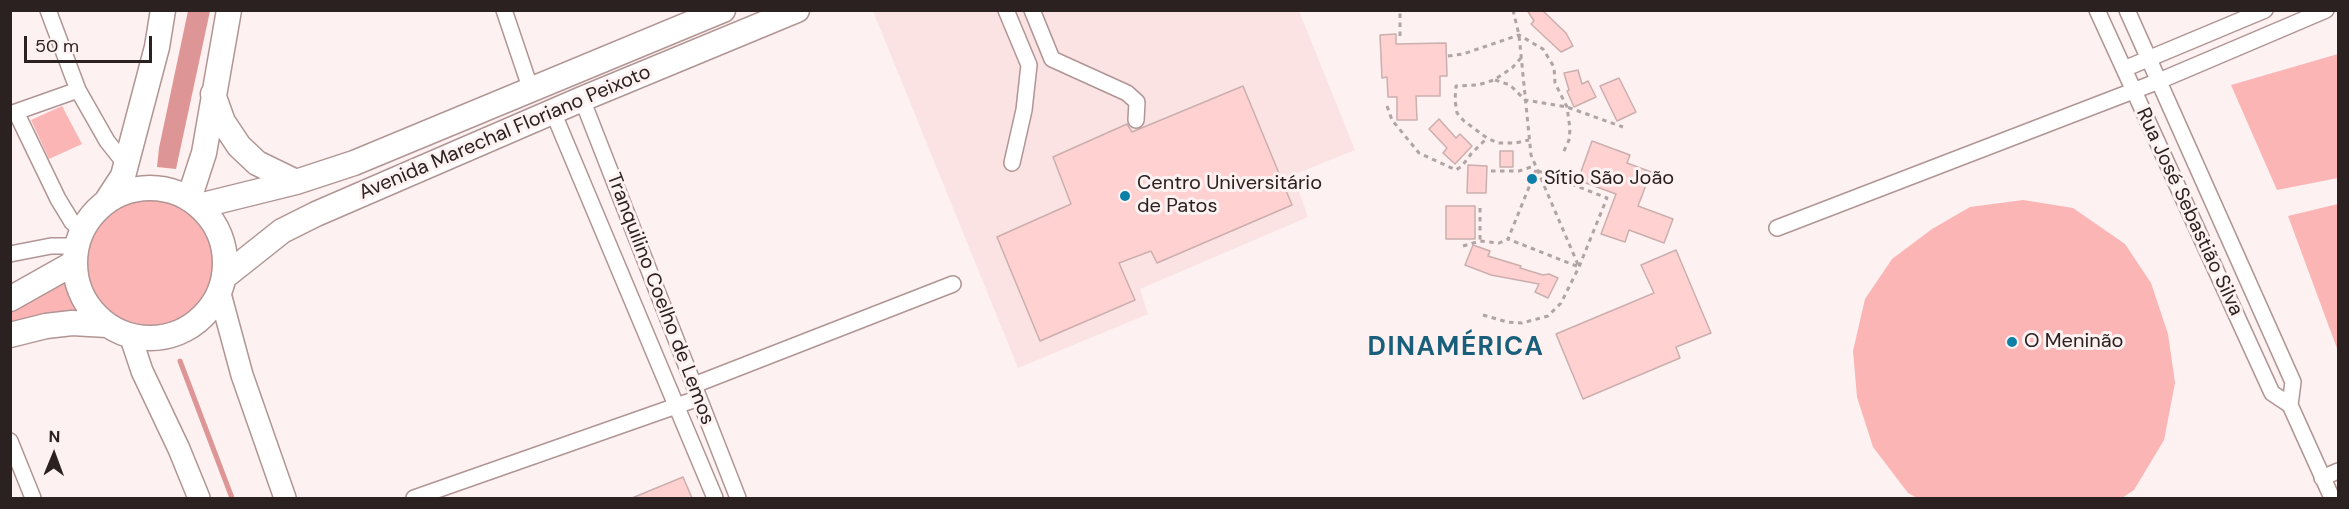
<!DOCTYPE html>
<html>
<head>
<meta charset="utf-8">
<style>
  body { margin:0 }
  #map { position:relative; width:2349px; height:509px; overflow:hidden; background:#fdf1f1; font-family:"DM Sans",sans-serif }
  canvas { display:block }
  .frame { position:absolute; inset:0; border:12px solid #2b2121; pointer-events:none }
  .north { position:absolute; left:24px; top:425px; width:60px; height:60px; -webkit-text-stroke:4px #fdf1f1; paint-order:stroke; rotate:1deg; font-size:16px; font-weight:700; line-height:24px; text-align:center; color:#2b2121 }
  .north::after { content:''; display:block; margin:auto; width:21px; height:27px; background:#2b2121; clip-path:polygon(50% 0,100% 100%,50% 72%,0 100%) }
  .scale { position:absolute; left:24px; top:36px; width:128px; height:27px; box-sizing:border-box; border:3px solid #2b2121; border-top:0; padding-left:8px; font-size:18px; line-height:21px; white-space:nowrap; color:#2b2121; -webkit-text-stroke:4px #fdf1f1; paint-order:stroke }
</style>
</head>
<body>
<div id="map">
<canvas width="2349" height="509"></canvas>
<div class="frame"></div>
<div class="north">N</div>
<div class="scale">50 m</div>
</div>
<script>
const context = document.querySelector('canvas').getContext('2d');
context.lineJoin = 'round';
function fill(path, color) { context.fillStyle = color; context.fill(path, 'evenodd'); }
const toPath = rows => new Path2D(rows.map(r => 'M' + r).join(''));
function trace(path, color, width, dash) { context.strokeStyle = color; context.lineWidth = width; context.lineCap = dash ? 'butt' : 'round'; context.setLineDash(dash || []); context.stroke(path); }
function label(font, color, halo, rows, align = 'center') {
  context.font = font + ' "DM Sans",sans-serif'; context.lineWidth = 6; context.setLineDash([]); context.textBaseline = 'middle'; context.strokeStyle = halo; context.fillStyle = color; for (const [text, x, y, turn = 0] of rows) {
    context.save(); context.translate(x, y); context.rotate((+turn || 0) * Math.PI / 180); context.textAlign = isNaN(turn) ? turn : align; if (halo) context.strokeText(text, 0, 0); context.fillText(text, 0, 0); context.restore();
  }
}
fill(toPath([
  [873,11,1299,11,1355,150,1293,175,1308,217,1140,289,1148,314,1018,368]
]), '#fbe3e3');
fill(toPath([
  [2338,54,2338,178,2277,190,2231,85],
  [62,106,82,144,49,159,31,120],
  '80 262a70 70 0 1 1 140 0a70 70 0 1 1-140 0Z',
  [2023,200,2073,208,2125,244,2151,283,2168,334,2175,383,2164,440,2134,490,2122,498,1917,498,1908,493,1873,447,1857,397,1853,351,1865,299,1892,259,1932,229,1970,207],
  [2338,204,2338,351,2288,216],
  [72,269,74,289,85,309,98,322,11,330,11,303]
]), '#fbb5b5');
fill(toPath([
  [188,11,210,11,176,169,157,167,159,148]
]), '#dd9595');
trace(toPath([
  [180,361,232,498]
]), '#dd9595', 5);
const building = toPath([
  [1527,10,1542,10,1566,33,1573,46,1561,52,1531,24,1534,21,1527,10],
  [1396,34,1396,44,1446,43,1447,76,1440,76,1440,96,1416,96,1417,120,1397,120,1397,97,1388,97,1387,77,1382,78,1380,35,1396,34],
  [1578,70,1582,84,1588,81,1596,97,1574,107,1567,91,1569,90,1564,73,1578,70],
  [1619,78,1636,112,1617,121,1600,86,1619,78],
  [1243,86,1292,205,1157,263,1151,251,1119,263,1135,300,1040,341,997,237,1071,204,1053,157,1127,124,1132,132,1243,86],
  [1439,119,1456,138,1460,134,1472,146,1455,164,1443,153,1447,148,1429,129,1439,119],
  [1592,141,1630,155,1627,163,1651,172,1638,206,1673,219,1664,243,1629,230,1625,242,1601,234,1616,194,1578,180,1592,141],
  [1500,151,1513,151,1513,167,1500,167,1500,151],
  [1468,165,1487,166,1486,193,1467,193,1468,165],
  [1446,206,1475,206,1475,239,1446,239,1446,206],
  [1473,245,1490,251,1488,256,1521,266,1520,268,1543,275,1549,274,1558,278,1548,298,1535,292,1539,284,1491,275,1465,265,1473,245],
  [1676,250,1711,333,1676,347,1680,358,1583,399,1556,334,1654,293,1641,265,1676,250],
  [683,477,692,498,632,498,683,477]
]);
fill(building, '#ffd1d0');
trace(building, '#cbafae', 1.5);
const street = toPath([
  [48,10,78,90,107,141,126,165],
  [504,10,531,90],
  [1006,10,1029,65,1024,110,1012,163],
  [1032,10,1052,59,1127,93,1137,102,1136,120],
  [2097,10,2272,393,2290,405],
  [2127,10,2293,382,2290,405,2332,498],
  [2124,69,2265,10],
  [582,99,738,498],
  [16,112,58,199,72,222,81,231],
  [553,112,715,498],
  [10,114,78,90],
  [1777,228,2159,81,2326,10],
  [10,254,51,246,76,246],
  [694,385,953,284],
  [10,441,33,498],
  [2322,478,2338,471],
  [414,498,699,398]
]);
const secondary = toPath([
  [219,290,242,375,285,498],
  [130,335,142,371,179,449,199,498]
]);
const primary = toPath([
  [213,94,223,122,239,146,257,163,296,182],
  '75 263a75 75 0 1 1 150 0a75 75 0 1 1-150 0Z',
  [189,199,204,153,229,10],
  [106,202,123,176,157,47,163,10],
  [199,206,296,182,354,163,723,10],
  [224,277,282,231,316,214,582,99,797,10],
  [10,299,74,263],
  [10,335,46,326,72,323,107,325]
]);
trace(street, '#b09594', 18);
trace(secondary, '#b09594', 24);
trace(primary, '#b09594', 27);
trace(toPath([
  [1513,10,1519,35,1531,155,1579,267],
  [1400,36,1400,10],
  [1448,56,1463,54,1519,35,1543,49,1554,67,1555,83,1567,107,1570,129,1569,140,1563,153],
  [1521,58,1512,68,1494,80,1478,85,1456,86,1455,100,1457,113,1464,121,1487,138,1498,143,1515,143,1529,140],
  [1495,80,1510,85,1525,100,1567,107,1623,127],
  [1387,106,1392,120,1419,153,1456,170,1462,166,1471,154,1487,138],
  [1536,170,1508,239,1579,267],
  [1491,171,1519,171,1534,166],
  [1480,208,1480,241],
  [1463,246,1480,241,1499,243,1508,239],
  [1483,315,1507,322,1522,323,1548,316,1561,303,1579,267,1607,198,1536,170]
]), '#b0a4a4', 3, [4.5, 4.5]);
trace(street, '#fff', 15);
trace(secondary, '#fff', 21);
trace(primary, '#fff', 24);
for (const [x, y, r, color] of [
  [1532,179,6,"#0c80a7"],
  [1125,196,6,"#0c80a7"],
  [2012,342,6,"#0c80a7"]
]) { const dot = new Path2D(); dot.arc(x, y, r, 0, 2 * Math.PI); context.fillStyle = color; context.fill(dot); trace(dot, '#fdf1f1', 2); }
label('20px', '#2b2121', '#fdf1f1', [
  ["Avenida Marechal Floriano Peixoto",505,133,-23],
  ["Rua José Sebastião Silva",2189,212,65],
  ["Tranquilino Coelho de Lemos",660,299,69]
]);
label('20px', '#2b2121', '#fdf1f1', [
  ["Sítio São João",1544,179],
  ["Centro Universitário",1137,184],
  ["de Patos",1137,207],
  ["O Meninão",2024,342]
], 'left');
context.letterSpacing = '1.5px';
label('bold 26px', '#195f7b', '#fdf1f1', [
  ["DINAMÉRICA",1456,348]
]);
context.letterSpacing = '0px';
</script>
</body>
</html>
